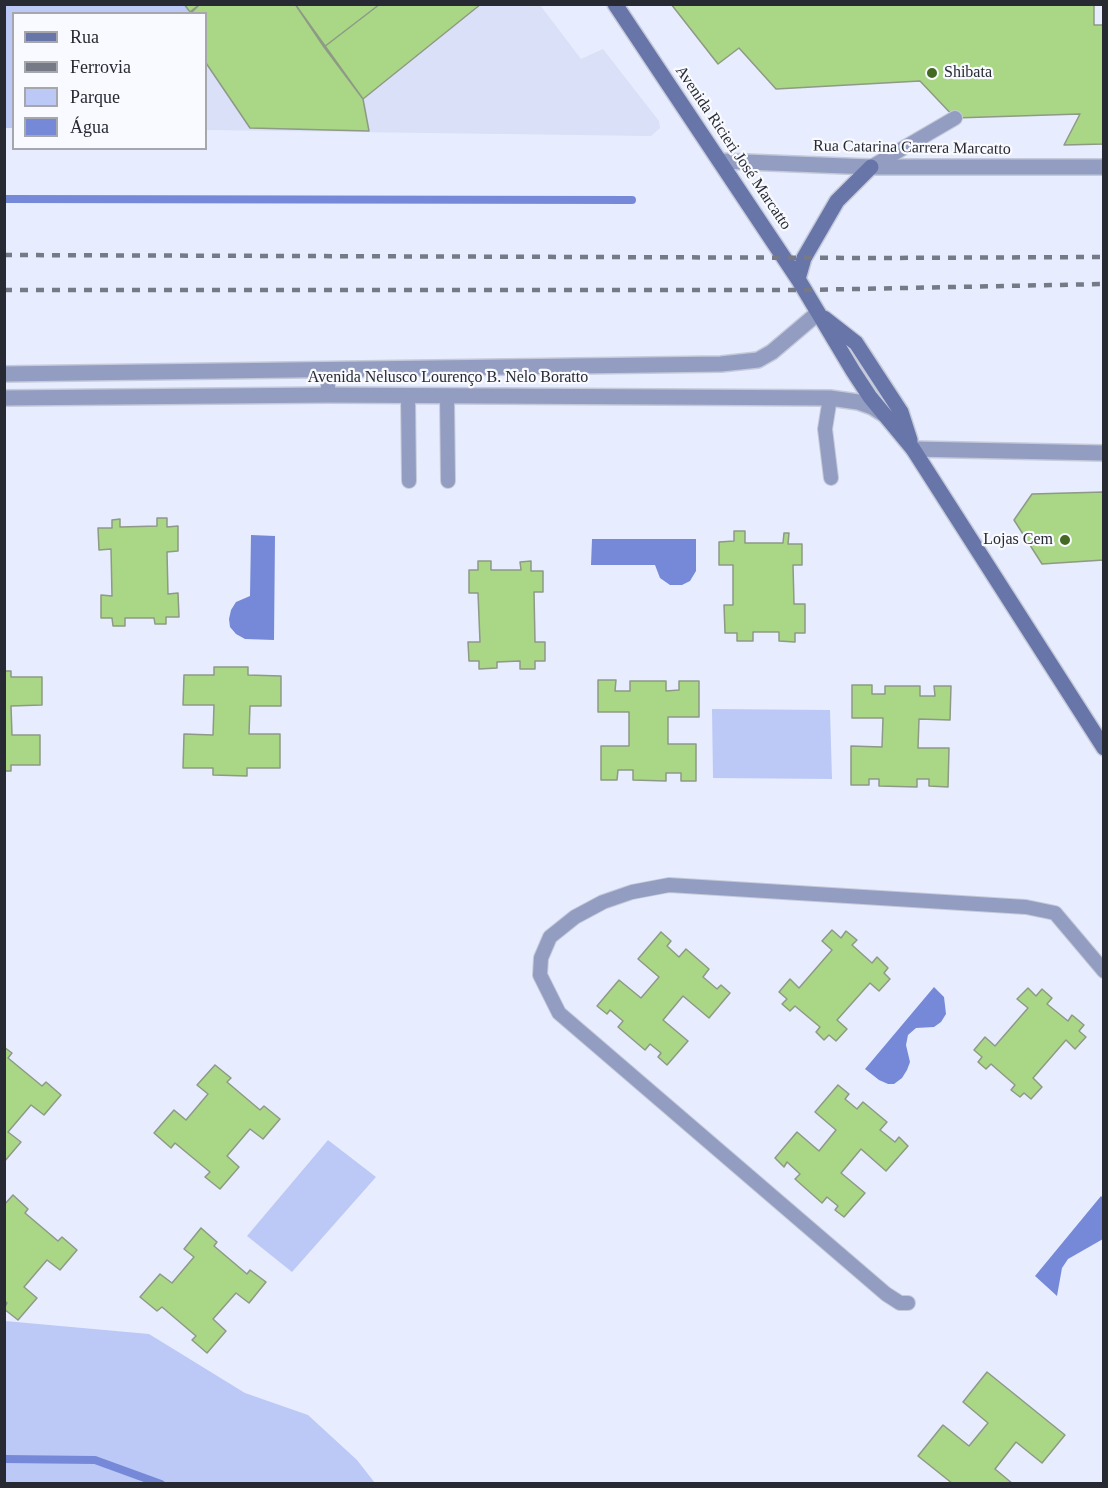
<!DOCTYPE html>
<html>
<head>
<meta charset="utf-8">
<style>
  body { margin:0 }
  #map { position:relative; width:1108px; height:1488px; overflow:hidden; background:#e7edfe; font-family:Georgia,serif }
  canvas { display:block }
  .frame { position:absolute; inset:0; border:6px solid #272a32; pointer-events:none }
  .legend { position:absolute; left:12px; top:12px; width:195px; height:138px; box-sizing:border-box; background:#f9faff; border:2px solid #a5a7ad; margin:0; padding:8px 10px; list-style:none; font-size:18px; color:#272a32 }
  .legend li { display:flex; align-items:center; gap:12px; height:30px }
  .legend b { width:30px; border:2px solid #a5a7ad }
</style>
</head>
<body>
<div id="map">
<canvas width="1108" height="1488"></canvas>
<div class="frame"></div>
<ul class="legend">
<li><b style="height:8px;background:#6875a9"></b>Rua</li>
<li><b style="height:8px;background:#767a86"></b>Ferrovia</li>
<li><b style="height:16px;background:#bcc9f6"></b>Parque</li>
<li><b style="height:16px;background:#7689d8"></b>Água</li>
</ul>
</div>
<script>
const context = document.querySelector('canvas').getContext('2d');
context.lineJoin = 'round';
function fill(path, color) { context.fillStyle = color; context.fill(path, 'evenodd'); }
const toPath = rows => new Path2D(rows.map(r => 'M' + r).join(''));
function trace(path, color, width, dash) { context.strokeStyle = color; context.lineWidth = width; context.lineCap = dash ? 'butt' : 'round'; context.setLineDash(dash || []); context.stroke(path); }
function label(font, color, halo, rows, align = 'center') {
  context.font = font + ' Georgia,serif'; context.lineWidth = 4.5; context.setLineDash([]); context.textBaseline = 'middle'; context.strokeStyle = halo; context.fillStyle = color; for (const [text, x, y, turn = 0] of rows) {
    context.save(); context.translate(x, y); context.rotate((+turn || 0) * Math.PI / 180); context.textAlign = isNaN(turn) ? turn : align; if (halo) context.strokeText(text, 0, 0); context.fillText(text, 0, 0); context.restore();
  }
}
fill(toPath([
  [184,5,540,5,581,59,603,49,659,121,660,128,651,136,206,130,206,14,190,13]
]), '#d9e0f7');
fill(toPath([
  [184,4,190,14,14,14,13,128,5,128,5,5],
  [712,709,830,710,832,779,713,778],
  [328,1140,376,1177,292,1272,247,1236],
  [5,1321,149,1334,245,1393,308,1415,357,1460,375,1483,5,1483]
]), '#bcc9f6');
fill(toPath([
  [251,535,275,536,274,640,245,639,236,634,230,627,229,619,231,610,236,602,250,596],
  [592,539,696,539,696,571,690,581,682,585,670,585,660,578,655,565,591,565],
  [934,987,944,997,946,1014,941,1022,934,1027,916,1028,908,1035,906,1045,910,1062,907,1070,902,1078,894,1084,888,1084,879,1080,865,1069],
  [1101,1196,1103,1198,1103,1239,1068,1259,1062,1268,1057,1296,1035,1276]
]), '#7689d8');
trace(toPath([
  [4,199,632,200],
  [4,1459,95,1460,161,1484]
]), '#7689d8', 8);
const building = toPath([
  [184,4,200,4,190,12,184,4],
  [200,4,295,4,363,99,369,131,250,128,206,63,206,14,190,14,200,4],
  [295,4,380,4,324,47,295,4],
  [380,4,481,4,363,99,324,47,380,4],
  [671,4,1094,4,1094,25,1104,25,1104,144,1064,145,1080,114,955,118,920,81,776,89,739,48,718,64,671,4],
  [1104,492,1104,560,1042,564,1014,520,1032,494,1104,492],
  [157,518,167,518,167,527,178,526,178,551,167,552,168,594,178,593,179,617,166,617,166,624,155,624,154,618,125,618,125,626,113,626,112,618,101,618,101,595,112,596,111,549,99,550,98,528,112,528,112,520,120,519,120,527,157,526,157,518],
  [734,531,745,531,745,543,783,543,784,533,789,533,788,544,802,544,802,565,793,565,794,604,805,604,805,633,795,633,795,642,779,641,779,632,753,632,753,641,737,641,737,633,725,633,724,605,733,605,733,565,719,565,719,542,734,541,734,531],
  [478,561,491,561,491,570,521,570,520,562,531,561,531,571,543,571,543,592,534,592,535,642,545,642,545,661,535,661,535,669,520,669,520,661,497,662,497,668,479,669,479,661,469,661,468,642,480,642,478,593,469,593,469,570,478,570,478,561],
  [214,667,248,667,248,675,281,676,281,706,250,706,249,734,280,734,280,768,247,768,247,776,213,775,213,768,183,768,184,734,213,735,214,705,183,705,184,675,214,675,214,667],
  [4,671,11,671,11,677,42,677,42,705,11,706,12,735,40,735,40,765,11,765,11,771,4,771,4,671],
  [598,680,616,680,615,691,630,691,630,681,666,681,666,691,679,690,679,681,699,681,699,717,668,717,668,744,696,744,696,781,681,781,681,773,666,773,666,781,633,780,633,770,618,770,617,780,601,780,601,746,629,746,629,712,598,712,598,680],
  [852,685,872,685,872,694,885,694,885,686,920,686,920,696,935,696,934,686,951,686,950,720,919,719,918,748,949,748,948,787,929,786,929,779,917,779,917,787,879,786,879,779,869,779,869,785,851,785,851,746,882,747,883,718,852,718,852,685],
  [832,930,841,938,846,931,857,940,852,945,872,963,877,957,888,968,884,973,890,979,879,991,870,983,837,1020,847,1029,836,1041,829,1035,824,1040,816,1032,820,1027,795,1006,790,1011,782,1004,787,999,779,992,790,979,799,988,832,950,822,941,832,930],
  [661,932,671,941,667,946,679,957,686,949,709,969,703,977,717,989,721,985,730,993,709,1018,683,996,663,1020,688,1041,667,1065,658,1057,661,1053,650,1044,645,1050,618,1027,623,1021,610,1010,607,1014,597,1006,619,980,641,998,659,977,638,959,661,932],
  [1028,988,1036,996,1042,989,1052,998,1047,1004,1068,1021,1072,1015,1084,1025,1079,1031,1086,1037,1075,1049,1066,1040,1033,1078,1042,1087,1031,1099,1024,1093,1020,1097,1011,1090,1015,1085,991,1064,986,1069,978,1062,982,1057,974,1050,985,1037,995,1046,1028,1008,1017,999,1028,988],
  [4,1047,12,1053,8,1058,42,1086,46,1082,61,1095,44,1115,31,1105,8,1132,21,1142,4,1162,4,1047],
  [215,1065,231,1078,227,1082,260,1110,264,1106,280,1119,263,1139,250,1129,227,1156,239,1167,220,1189,205,1177,210,1172,175,1143,171,1148,154,1133,174,1110,186,1120,208,1094,197,1085,215,1065],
  [838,1085,849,1094,845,1099,857,1109,863,1102,887,1122,880,1130,895,1142,899,1137,908,1146,886,1171,861,1149,841,1173,865,1193,844,1217,835,1210,838,1206,827,1197,822,1203,795,1179,800,1174,787,1162,784,1167,775,1158,797,1132,819,1151,836,1130,815,1112,838,1085],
  [13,1195,28,1209,25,1213,58,1241,62,1237,77,1250,60,1270,47,1260,24,1287,37,1298,18,1320,4,1309,7,1303,4,1300,4,1205,13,1195],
  [201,1228,217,1242,214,1246,247,1274,250,1270,266,1282,249,1303,236,1293,213,1319,226,1331,207,1353,192,1340,196,1336,162,1307,157,1311,140,1297,160,1274,172,1283,194,1257,184,1249,201,1228],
  [987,1372,1065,1435,1042,1463,1016,1442,995,1469,1013,1484,953,1484,918,1456,943,1425,969,1446,988,1423,963,1402,987,1372]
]);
fill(building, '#a9d785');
trace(building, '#8e9986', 1.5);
const service = toPath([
  [871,167,955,118],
  [328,371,328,395],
  [408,395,409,481],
  [447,396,448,481],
  [830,398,825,429,831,478],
  [908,1303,900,1303,886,1294,559,1013,540,975,541,958,550,937,575,917,603,902,632,892,669,885,1026,907,1055,913,1104,971]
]);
const minor = toPath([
  [4,374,721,364,758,360,772,352,818,313],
  [4,398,328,395,830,398,858,402,872,407,883,414],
  [913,449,1104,453]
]);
const tertiary = toPath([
  [720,161,871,167,1104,167]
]);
const secondary = toPath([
  [615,4,798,279,853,371,870,397,913,449,1104,748],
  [798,279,804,258,837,201,871,167],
  [824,318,856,343,901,412,910,440]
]);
trace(service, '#c4cad9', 16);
trace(minor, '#c4cad9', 18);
trace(tertiary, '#c4cad9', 18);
trace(secondary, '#c4cad9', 18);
trace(service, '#929dc1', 14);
trace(minor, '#929dc1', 15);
trace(tertiary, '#929dc1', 15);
trace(secondary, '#6875a9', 15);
trace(toPath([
  [4,255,876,258,1104,257],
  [4,290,804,290,1104,284]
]), '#767a86', 4.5, [8, 8]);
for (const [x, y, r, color] of [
  [932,73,6,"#446922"],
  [1065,540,6,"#446922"]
]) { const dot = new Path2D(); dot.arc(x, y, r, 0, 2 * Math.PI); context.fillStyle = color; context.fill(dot); trace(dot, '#f9faff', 2); }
label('16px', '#272a32', '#f9faff', [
  ["Shibata",944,73],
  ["Lojas Cem",1053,540,"right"]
], 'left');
label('16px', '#272a32', '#f9faff', [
  ["Avenida Ricieri José Marcatto",733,148,56],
  ["Rua Catarina Carrera Marcatto",912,148,1],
  ["Avenida Nelusco Lourenço B. Nelo Boratto",448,378]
]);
</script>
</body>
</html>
